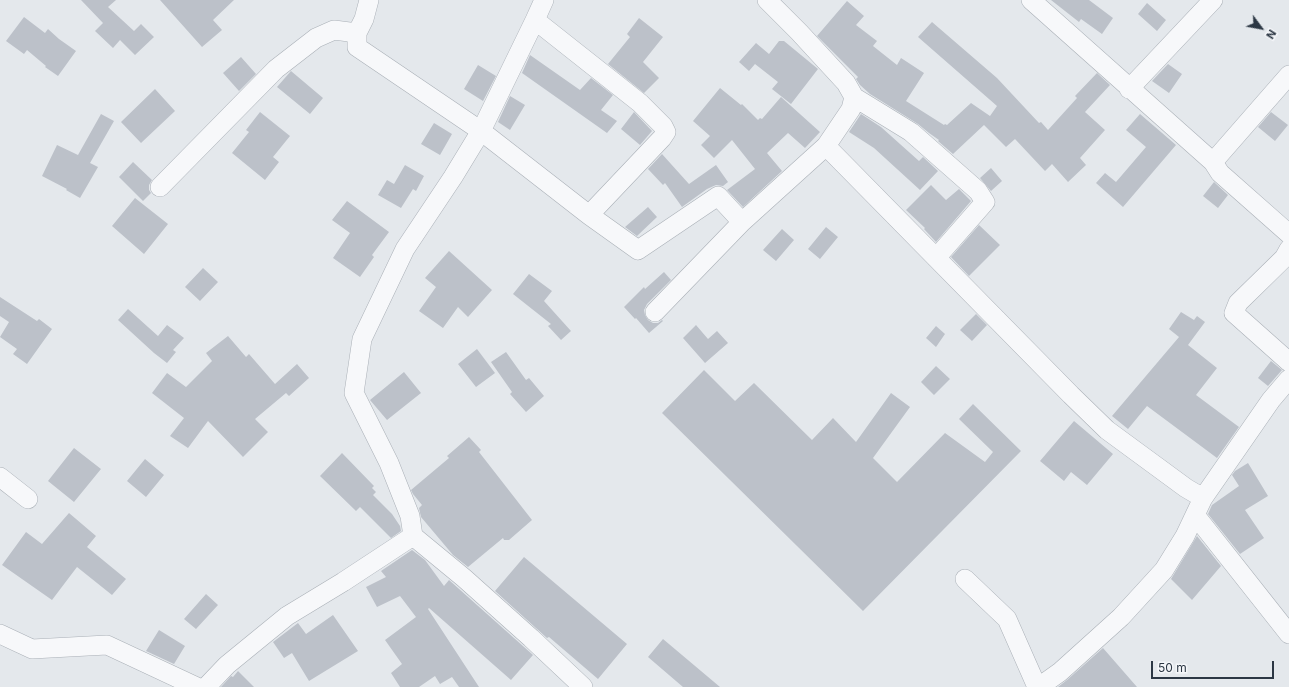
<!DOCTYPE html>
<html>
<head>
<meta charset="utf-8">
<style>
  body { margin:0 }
  #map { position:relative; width:1289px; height:687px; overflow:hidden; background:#e4e8ec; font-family:Inter,sans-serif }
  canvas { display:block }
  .north { position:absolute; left:1241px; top:8px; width:40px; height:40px; -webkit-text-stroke:3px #f4f6f9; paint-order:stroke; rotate:122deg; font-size:11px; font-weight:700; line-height:16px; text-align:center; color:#2c3744 }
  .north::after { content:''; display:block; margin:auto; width:14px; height:18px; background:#2c3744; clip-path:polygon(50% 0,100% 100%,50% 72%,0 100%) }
  .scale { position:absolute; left:1151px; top:661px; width:123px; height:18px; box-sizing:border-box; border:2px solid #2c3744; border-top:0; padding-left:5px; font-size:12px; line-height:14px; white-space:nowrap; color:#2c3744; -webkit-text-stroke:3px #f4f6f9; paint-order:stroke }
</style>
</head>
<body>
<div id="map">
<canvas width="1289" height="687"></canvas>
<div class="north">N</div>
<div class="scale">50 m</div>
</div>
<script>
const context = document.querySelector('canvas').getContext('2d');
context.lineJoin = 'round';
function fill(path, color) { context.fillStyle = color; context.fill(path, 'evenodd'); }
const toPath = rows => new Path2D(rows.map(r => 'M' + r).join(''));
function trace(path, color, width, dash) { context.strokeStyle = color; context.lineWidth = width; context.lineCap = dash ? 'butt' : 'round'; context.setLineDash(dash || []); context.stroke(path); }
fill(toPath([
  [81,0,116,0,108,7,134,31,141,24,154,37,135,55,120,40,113,48,95,31,103,23],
  [160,0,234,0,213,20,222,30,202,47],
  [1051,0,1089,0,1113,18,1102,34,1081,19,1079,22],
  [847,1,864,16,856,25,877,41,873,46,897,65,901,58,924,73,906,101,944,125,945,124,947,125,971,103,990,116,997,106,918,37,932,22,997,78,1039,123,1041,122,1048,130,1077,98,1075,96,1097,73,1110,85,1085,112,1105,130,1080,158,1086,165,1068,182,1052,164,1045,171,1015,139,1006,147,984,125,953,154,938,141,939,140,929,133,918,124,870,94,860,85,856,79,858,77,817,36],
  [1147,3,1166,20,1157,31,1138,14],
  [24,17,45,33,48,29,59,39,76,51,58,76,45,67,46,66,27,50,24,54,6,41],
  [639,18,663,37,643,62,659,78,644,93,608,64,630,37,627,34],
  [779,41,784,41,818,69,791,104,772,89,778,82,755,64,749,71,739,62,756,43,769,54],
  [530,55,580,90,591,78,613,95,601,110,617,121,607,133,522,73],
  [241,57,256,74,239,91,223,73],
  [1168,64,1182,74,1169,93,1152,81],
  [478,65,496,76,483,101,464,89],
  [291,71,323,98,310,114,277,87],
  [720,88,741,105,742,104,758,120,760,118,762,119,781,97,820,132,805,148,788,133,767,153,782,171,743,207,727,190,755,169,732,140,714,158,701,145,710,136,693,121],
  [155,89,175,111,141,143,121,122],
  [510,96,525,105,510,130,498,122],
  [260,112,290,136,273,157,279,162,265,180,232,153,249,132,246,130],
  [634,112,652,131,640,145,621,129],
  [1271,112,1288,125,1275,141,1258,127],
  [101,114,114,121,90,163,98,167,80,198,66,190,67,189,42,176,57,145,78,155],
  [861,114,881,127,919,161,923,157,938,171,920,190,874,148,849,132],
  [1140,114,1176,145,1123,207,1096,183,1105,173,1116,182,1146,147,1126,130],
  [434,123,452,134,440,155,421,144],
  [662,154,689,184,716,165,728,182,723,186,716,185,707,189,682,207,665,183,663,185,648,169],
  [133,162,152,180,149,185,149,190,151,193,143,201,119,177],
  [405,165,424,176,416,191,413,189,401,208,378,195,387,180,394,184],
  [991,168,1002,181,991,191,980,178],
  [1214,182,1228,195,1218,208,1203,196],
  [931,185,946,200,959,189,971,201,936,242,924,229,925,228,906,210],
  [135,198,168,224,144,254,112,226],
  [347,201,389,232,372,255,374,257,360,277,333,258,350,233,332,220],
  [648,207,657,217,637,236,625,227],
  [979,225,1000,245,969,276,951,257],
  [826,227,838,237,820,259,808,249],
  [782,229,794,240,776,261,763,250],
  [449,251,492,290,468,317,458,307,443,328,419,311,436,287,425,278],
  [203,268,218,282,200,301,185,287],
  [664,272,671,280,647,304,644,310,645,315,648,320,653,323,658,323,662,320,663,321,649,333,636,318,635,319,624,307,644,287,645,289],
  [529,274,552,291,544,301,571,331,561,340,548,326,551,324,513,294],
  [0,297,37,321,39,319,52,329,27,364,13,354,17,349,0,337,9,322,0,316],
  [128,309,158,336,167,325,184,338,173,350,176,352,167,363,154,353,118,320],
  [1181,312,1194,320,1197,316,1205,322,1188,345,1217,368,1196,395,1239,427,1217,458,1147,406,1128,429,1112,416,1179,337,1169,329],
  [976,314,987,325,972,341,960,330],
  [696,325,708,339,717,331,728,343,705,363,683,338],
  [936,326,945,334,936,347,926,338],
  [228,336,246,357,249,354,275,384,297,364,309,378,289,396,286,393,255,419,268,432,243,457,208,421,188,448,170,436,184,418,152,393,167,373,186,387,212,361,206,353],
  [477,349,495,373,476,387,458,364],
  [506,352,526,380,529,378,544,396,526,412,510,394,512,392,491,362],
  [1271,361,1282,370,1268,386,1258,378],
  [936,366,950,379,934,395,921,382],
  [704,370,735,401,754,383,812,440,833,418,856,442,891,393,910,407,873,458,897,482,945,433,985,462,993,452,959,419,973,404,1021,451,863,611,662,413],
  [404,372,421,393,387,420,370,400],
  [1074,421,1113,454,1087,485,1071,472,1064,481,1040,461],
  [469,437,481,450,479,452,532,520,509,540,504,540,503,538,468,567,453,555,421,517,419,508,422,505,413,494,411,490,449,458,447,456],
  [74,448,101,469,74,502,48,481],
  [342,453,374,486,372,488,376,492,373,495,392,514,400,526,401,531,391,538,360,507,356,511,320,476],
  [145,459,164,475,146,497,127,481],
  [1248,463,1268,496,1245,510,1264,538,1240,554,1208,514,1212,505,1239,486,1232,475,1235,471],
  [69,513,96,536,87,547,126,579,112,595,77,567,52,600,2,565,26,532,42,544],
  [1197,536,1221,566,1192,600,1171,579],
  [412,550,425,560,444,586,449,580,533,655,511,680,429,608,428,609,479,687,459,687,452,677,440,684,435,676,419,687,400,687,391,673,402,664,385,640,416,617,400,596,377,607,366,587,386,577,381,571],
  [524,557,627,644,598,679,549,637,547,638,495,591],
  [206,594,218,605,196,629,184,619],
  [333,615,358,651,309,681,292,653,284,658,273,642,298,623,306,634],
  [159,630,185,646,174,664,146,651],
  [663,639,720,687,683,687,648,657],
  [1103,648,1137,687,1058,687,1067,680],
  [238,671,254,687,221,687,231,676,233,677]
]), '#bcc1c9');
const minor = toPath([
  [1031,0,1213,162,1220,173,1289,234],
  [535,20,640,103,663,126,666,132,662,138,589,215,481,131,535,20,544,0],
  [1129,89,1213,0],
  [854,97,911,132,978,191,985,202,936,258],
  [826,146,1071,395,1107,430,1186,488,1203,498],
  [1213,162,1289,75],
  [160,187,276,69,316,38,334,30,357,33],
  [589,215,638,250,718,196,742,222],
  [1289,249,1284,258,1238,303,1234,313,1289,362],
  [655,312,742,222,826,146,851,109,854,97,846,83,799,32,767,0],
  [0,477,28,499],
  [1195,515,1289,634],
  [413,536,464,578,531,638,583,687],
  [965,579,1007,619,1037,687],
  [0,634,32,649,107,645,197,687],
  [206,687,227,665,287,616,343,582,413,536,410,516,389,463,354,393,362,339,405,249,453,177,481,131,357,47,357,33,364,19,369,0],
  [1039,687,1060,672,1121,617,1164,570,1185,536,1203,498,1271,400,1289,379]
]);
trace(minor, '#a9afb6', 20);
trace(minor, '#f7f8fa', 19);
</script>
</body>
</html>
